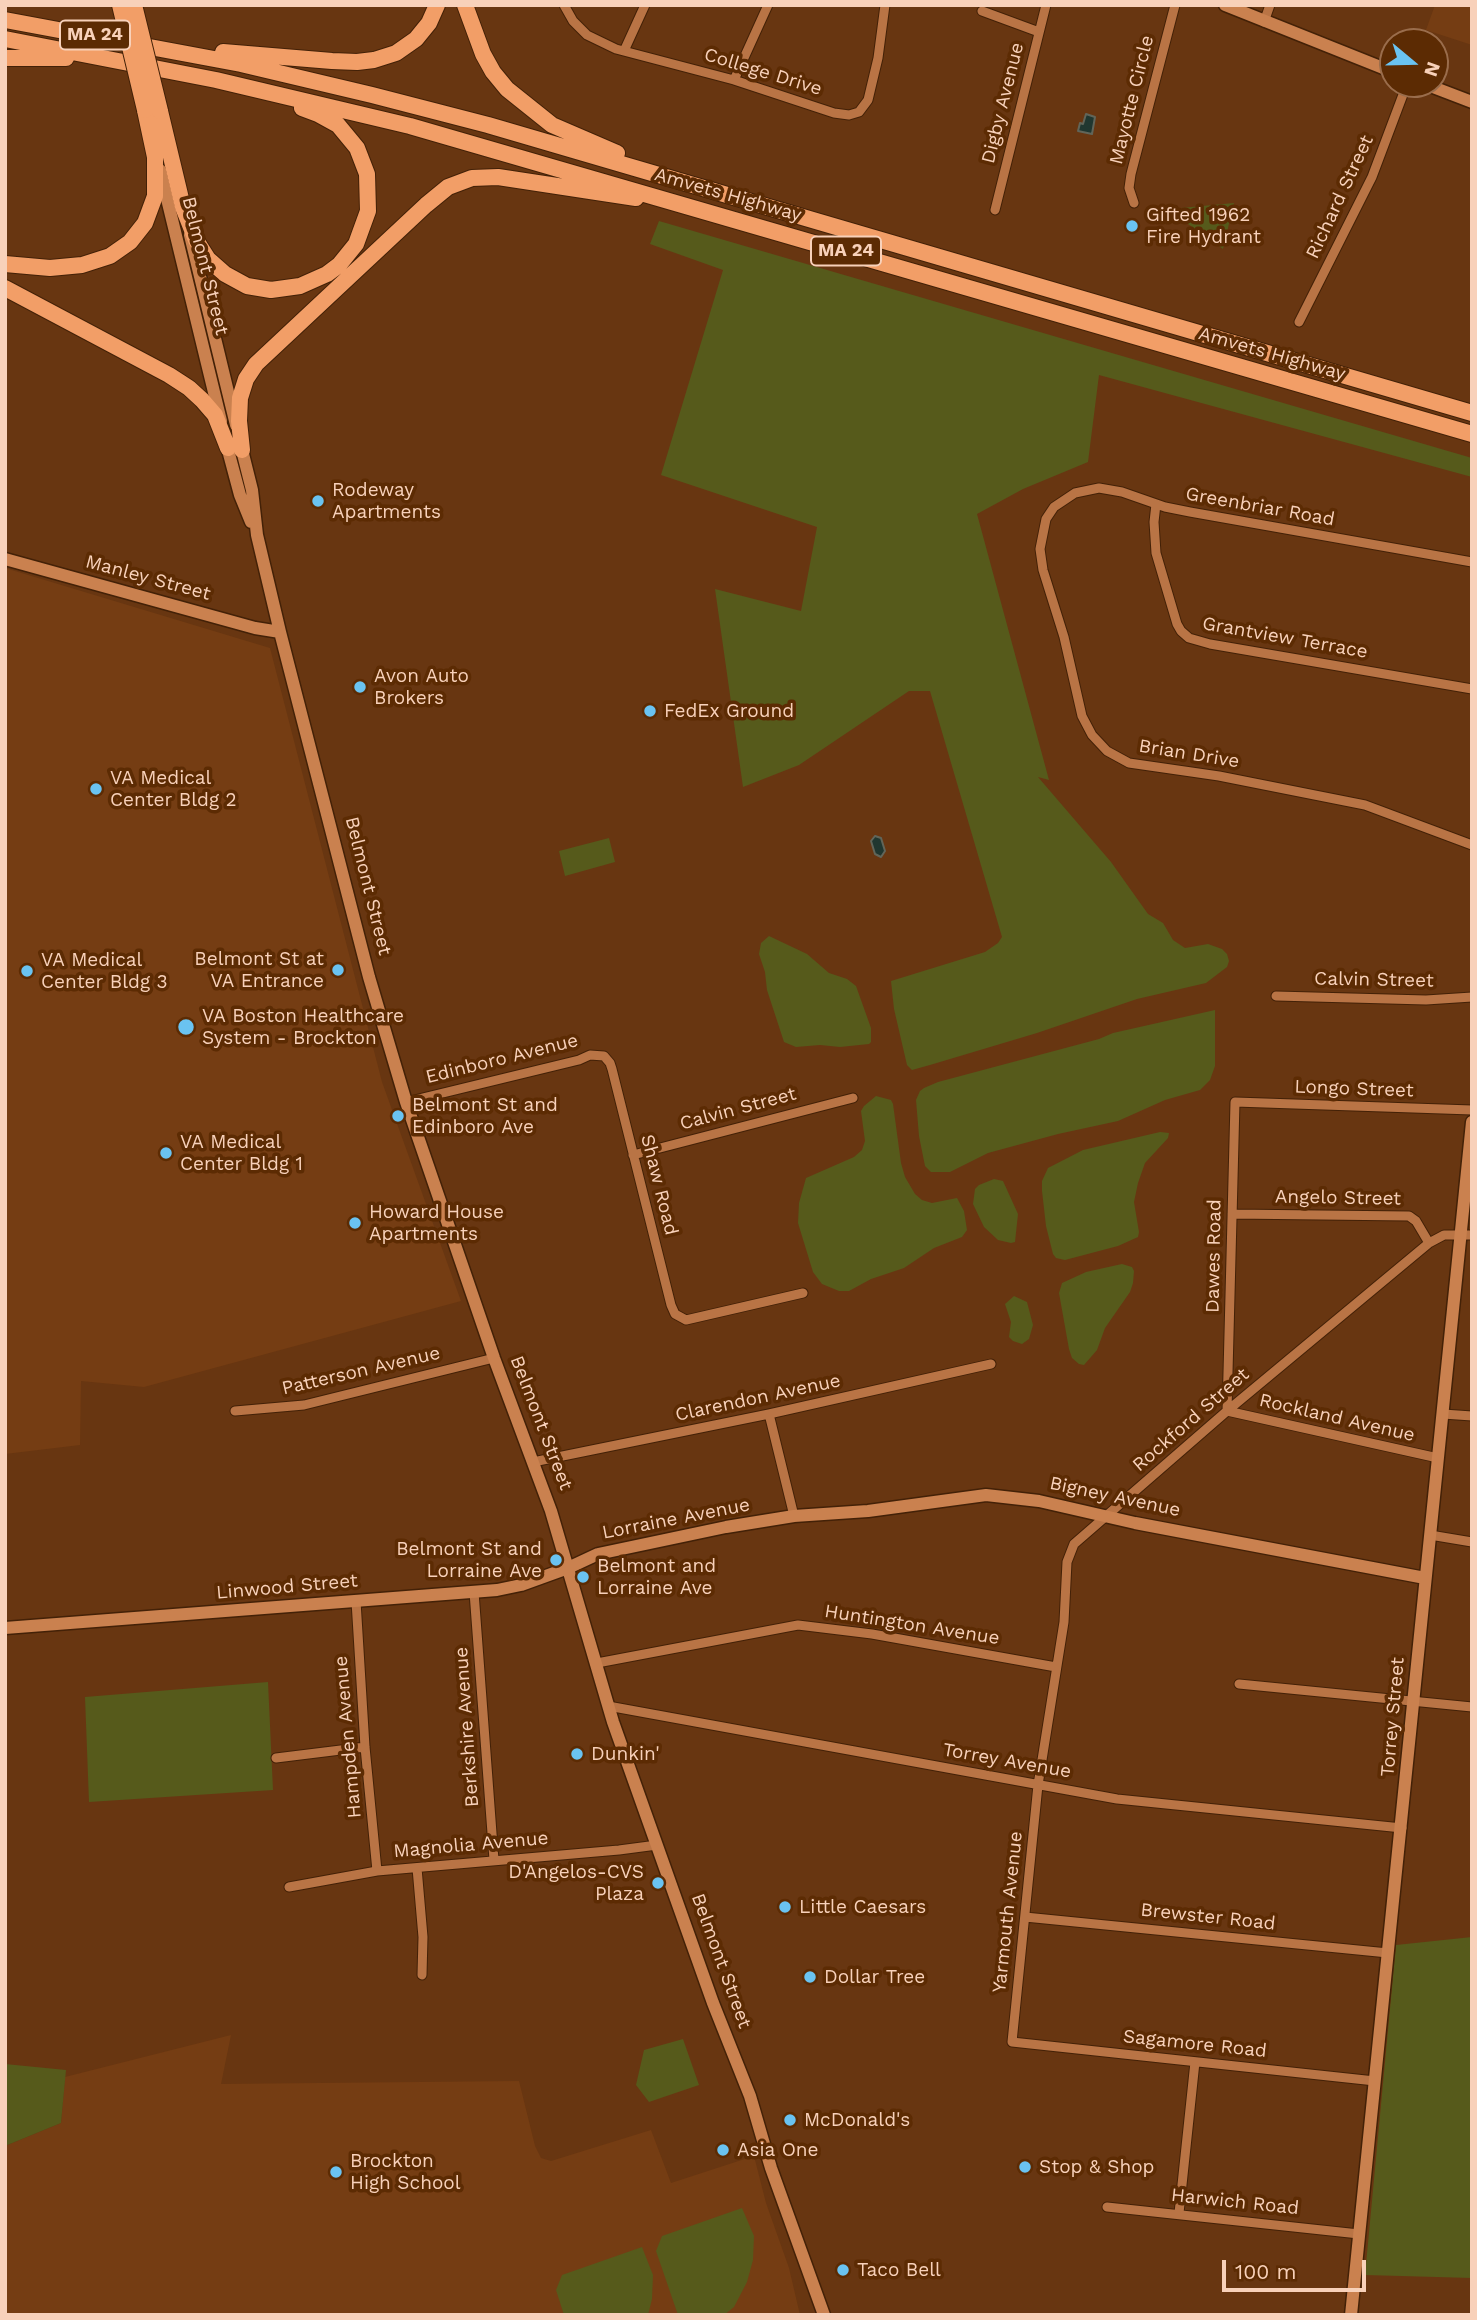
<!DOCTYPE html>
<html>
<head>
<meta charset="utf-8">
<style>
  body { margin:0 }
  #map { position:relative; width:1477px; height:2320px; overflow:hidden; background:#683611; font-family:"Work Sans",sans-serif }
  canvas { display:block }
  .frame { position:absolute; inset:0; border:7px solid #f8d1ba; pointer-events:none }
  .north { position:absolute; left:1379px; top:28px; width:70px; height:70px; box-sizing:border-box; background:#5c2b03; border:2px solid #9a6d4c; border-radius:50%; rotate:109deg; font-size:19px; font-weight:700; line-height:28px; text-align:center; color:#f8d1ba }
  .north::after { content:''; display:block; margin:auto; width:24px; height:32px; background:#6ac3f1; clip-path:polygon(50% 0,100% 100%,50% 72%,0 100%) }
  .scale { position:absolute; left:1222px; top:2260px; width:144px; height:32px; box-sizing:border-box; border:4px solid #f8d1ba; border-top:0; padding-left:9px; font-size:21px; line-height:24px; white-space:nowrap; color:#f8d1ba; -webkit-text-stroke:5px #5c2b03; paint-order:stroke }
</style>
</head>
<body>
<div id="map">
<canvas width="1477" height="2320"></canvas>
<div class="frame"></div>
<div class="north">N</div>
<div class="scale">100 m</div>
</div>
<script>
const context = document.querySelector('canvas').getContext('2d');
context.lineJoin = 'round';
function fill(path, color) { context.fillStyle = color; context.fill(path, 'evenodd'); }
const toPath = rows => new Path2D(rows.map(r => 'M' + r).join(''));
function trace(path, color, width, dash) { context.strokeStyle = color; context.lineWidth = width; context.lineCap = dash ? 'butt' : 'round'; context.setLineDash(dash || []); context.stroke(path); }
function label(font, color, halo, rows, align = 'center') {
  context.font = font + ' "Work Sans",sans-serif'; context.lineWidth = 7; context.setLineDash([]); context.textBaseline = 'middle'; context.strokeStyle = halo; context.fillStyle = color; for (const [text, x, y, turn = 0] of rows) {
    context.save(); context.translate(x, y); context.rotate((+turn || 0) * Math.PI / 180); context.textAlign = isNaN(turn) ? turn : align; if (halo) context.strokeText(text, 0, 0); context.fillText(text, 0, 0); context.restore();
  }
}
fill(toPath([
  [1435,5,1472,5,1472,45,1426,30],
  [5,568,270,648,382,1082,461,1301,144,1387,81,1381,80,1445,5,1454],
  [231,2035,221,2084,519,2081,535,2146,541,2158,551,2161,651,2130,671,2183,754,2156,766,2203,789,2268,800,2315,5,2315,5,2146,61,2123,65,2077]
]), '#753d13');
fill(toPath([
  [1234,203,1223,249,1181,219,1181,208],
  [659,221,1472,458,1472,477,1099,375,1088,462,1023,489,977,514,1049,780,1038,777,1111,862,1148,914,1163,923,1173,940,1185,948,1208,944,1222,949,1227,954,1229,961,1227,967,1206,983,1137,999,1037,1033,930,1065,912,1070,907,1065,894,1009,891,981,985,952,998,943,1002,937,930,691,909,691,799,765,743,787,715,589,801,611,817,527,661,475,723,270,650,244],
  [609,838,615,862,565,876,559,851],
  [769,936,807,954,829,973,847,979,856,986,871,1028,871,1042,869,1044,840,1047,820,1045,796,1047,784,1042,767,990,765,972,759,954,761,943],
  [1215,1010,1215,1066,1210,1080,1200,1090,1165,1100,1118,1121,1058,1134,988,1153,950,1172,931,1172,925,1166,919,1136,916,1100,920,1091,924,1088,938,1082,1099,1039,1113,1033],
  [876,1096,891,1100,893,1104,901,1163,905,1177,915,1194,922,1200,932,1203,957,1198,964,1211,967,1230,962,1237,934,1248,904,1268,871,1279,849,1291,839,1291,822,1284,813,1272,798,1223,799,1203,806,1178,854,1157,862,1150,865,1141,861,1111,864,1106],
  [1160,1132,1169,1133,1168,1138,1145,1163,1138,1183,1134,1202,1139,1232,1138,1237,1118,1246,1065,1260,1056,1258,1053,1254,1046,1226,1042,1191,1042,1181,1048,1168,1083,1150],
  [994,1179,1003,1181,1018,1214,1015,1242,1011,1243,998,1240,984,1227,973,1204,975,1189,979,1185],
  [1122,1264,1132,1267,1134,1271,1133,1283,1130,1292,1105,1328,1097,1350,1084,1365,1079,1364,1072,1358,1069,1349,1059,1293,1062,1283,1086,1272],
  [1014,1296,1027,1302,1033,1325,1029,1339,1022,1344,1013,1341,1009,1337,1011,1322,1005,1304],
  [268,1682,273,1790,89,1802,85,1697],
  [1472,1937,1472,2278,1365,2275,1396,1945],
  [683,2039,699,2085,649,2102,636,2085,644,2050],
  [5,2064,66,2070,61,2123,5,2146],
  [742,2208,754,2236,753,2260,747,2282,734,2307,724,2315,678,2315,656,2251,662,2236],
  [642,2247,653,2275,652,2299,648,2315,564,2315,556,2290,562,2275]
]), '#565a1b');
const water = toPath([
  [1086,114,1095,117,1092,134,1078,131,1080,123,1083,124,1086,114],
  [875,836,881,838,885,851,881,857,875,854,871,841,875,836]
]);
fill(water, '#203730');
trace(water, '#616559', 2);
const street = toPath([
  [564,5,573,21,587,35,616,49,734,80,834,113,849,115,859,112,868,100,878,58,885,5],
  [982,11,1039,32],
  [1264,22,1270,5],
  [624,51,645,5],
  [734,80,768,5],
  [1134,203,1129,188,1131,174,1175,5],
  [995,210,1046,5],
  [1299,322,1372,177,1407,84],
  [1156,504,1154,522,1156,553,1177,624,1181,631,1189,638,1210,644,1472,689],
  [1472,562,1190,512,1165,507,1122,492,1099,488,1075,493,1054,507,1046,519,1040,549,1043,570,1064,637,1082,716,1092,735,1107,751,1129,763,1219,776,1365,805,1472,845],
  [1276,996,1426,1000,1472,997],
  [406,1102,579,1060,590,1055,604,1056,610,1063,612,1069,671,1305,675,1314,686,1320,803,1293],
  [633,1155,853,1098],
  [1232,1214,1409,1216,1416,1221,1429,1243],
  [235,1411,304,1405,494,1358],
  [769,1414,794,1516],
  [1443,1414,1472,1416],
  [1438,1458,1227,1411,1235,1102,1472,1110],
  [533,1462,769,1414,991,1364],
  [1430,1535,1472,1542],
  [474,1592,494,1860],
  [356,1601,365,1747,377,1871],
  [597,1663,798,1625,872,1634,1056,1667],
  [1239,1684,1472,1707],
  [608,1706,1117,1799,1402,1828],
  [276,1758,365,1747],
  [417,1868,423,1937,422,1975],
  [289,1887,377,1871,619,1850,657,1845],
  [1025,1917,1388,1953],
  [1375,2081,1012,2042,1038,1785,1064,1622,1067,1562,1074,1544,1227,1411,1429,1243,1444,1235,1472,1235],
  [1107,2207,1359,2234],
  [1179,2213,1195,2062]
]);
const secondary = toPath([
  [1225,5,1393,72],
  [1425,84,1472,102],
  [160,170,221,421],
  [190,235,236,425],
  [225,439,240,495,251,522],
  [240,442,252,490,257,535,280,632,369,977,406,1102,494,1358,551,1511,613,1722,713,2003,750,2096,771,2168,824,2315],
  [5,559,255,628,280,632],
  [5,1628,497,1590,521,1585,568,1568,598,1554,726,1527,794,1516,868,1511,986,1495,1039,1501,1135,1523,1425,1578],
  [1351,2315,1472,1122]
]);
const highway = toPath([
  [465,5,483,54,493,72,507,89,552,125,617,153],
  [5,20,241,64,372,95,488,125,1472,413],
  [5,39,216,80,410,126,1472,434],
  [223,52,332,61,357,62,374,60,396,53,416,39,429,23,437,5],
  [5,58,66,58],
  [160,111,183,207,196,240,208,259,225,274,247,286,271,290,300,286,327,274,339,265,356,244,368,211,367,174,357,148,338,125,318,114,302,108],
  [5,264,50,268,82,265,110,256,130,242,145,223,155,196,155,157,145,110],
  [5,288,169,375,189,388,202,400,215,415,228,448],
  [242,450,239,421,240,398,246,379,256,364,426,205,448,187,472,178,498,177,636,198]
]);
trace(street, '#432107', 11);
trace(secondary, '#432107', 15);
trace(highway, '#432107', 18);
trace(street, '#b97445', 9);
trace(secondary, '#ca814f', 12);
trace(highway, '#f29e67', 16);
const highwayBridge = toPath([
  [120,5,145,110],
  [134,5,160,111]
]);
trace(highwayBridge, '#432107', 18, []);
trace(highwayBridge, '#f29e67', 16);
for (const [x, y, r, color] of [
  [1132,226,7,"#6ac3f1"],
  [318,501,7,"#6ac3f1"],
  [360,687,7,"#6ac3f1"],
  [650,711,7,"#6ac3f1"],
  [96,789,7,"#6ac3f1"],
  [338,970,7,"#6ac3f1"],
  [27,971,7,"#6ac3f1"],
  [186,1027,9,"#6ac3f1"],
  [398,1116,7,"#6ac3f1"],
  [166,1153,7,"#6ac3f1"],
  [355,1223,7,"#6ac3f1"],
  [556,1560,7,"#6ac3f1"],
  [583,1577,7,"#6ac3f1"],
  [577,1754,7,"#6ac3f1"],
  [658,1883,7,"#6ac3f1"],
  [785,1907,7,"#6ac3f1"],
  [810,1977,7,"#6ac3f1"],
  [790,2120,7,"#6ac3f1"],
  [723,2150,7,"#6ac3f1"],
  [1025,2167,7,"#6ac3f1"],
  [336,2172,7,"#6ac3f1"],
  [843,2270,7,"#6ac3f1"]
]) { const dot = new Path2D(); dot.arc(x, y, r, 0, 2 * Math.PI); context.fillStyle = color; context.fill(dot); trace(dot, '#5c2b03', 2.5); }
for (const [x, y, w] of [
  [95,35,70],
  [846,251,70]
]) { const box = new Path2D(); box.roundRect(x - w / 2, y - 14.5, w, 29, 5); context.fillStyle = '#5c2b03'; context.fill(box); trace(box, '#f8d1ba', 2); }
label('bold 18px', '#f8d1ba', null, [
  ["MA 24",95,35],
  ["MA 24",846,251]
]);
label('19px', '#f8d1ba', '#5c2b03', [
  ["College Drive",763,72,17],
  ["Mayotte Circle",1132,100,-76],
  ["Digby Avenue",1003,103,-76],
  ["Amvets Highway",728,195,16],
  ["Richard Street",1340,197,-65],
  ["Belmont Street",205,266,76],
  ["Amvets Highway",1272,354,16],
  ["Greenbriar Road",1260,507,10],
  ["Manley Street",148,578,15],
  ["Grantview Terrace",1285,638,10],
  ["Brian Drive",1189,754,9],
  ["Belmont Street",368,886,76],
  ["Calvin Street",1374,980,1],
  ["Edinboro Avenue",502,1059,-14],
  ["Longo Street",1354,1089,2],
  ["Calvin Street",738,1109,-15],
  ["Shaw Road",659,1185,76],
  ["Angelo Street",1338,1198,1],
  ["Dawes Road",1214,1256,-89],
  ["Patterson Avenue",361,1371,-13],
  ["Clarendon Avenue",758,1398,-12],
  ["Rockland Avenue",1337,1418,13],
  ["Rockford Street",1191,1420,-41],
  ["Belmont Street",541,1423,69],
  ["Bigney Avenue",1115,1497,12],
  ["Lorraine Avenue",676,1519,-11],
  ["Linwood Street",287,1587,-5],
  ["Huntington Avenue",912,1625,9],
  ["Torrey Street",1393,1717,-85],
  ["Berkshire Avenue",467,1727,-94],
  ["Hampden Avenue",348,1737,-95],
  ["Torrey Avenue",1007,1761,10],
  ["Magnolia Avenue",471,1845,-5],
  ["Yarmouth Avenue",1008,1912,-84],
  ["Brewster Road",1208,1917,6],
  ["Belmont Street",721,1961,70],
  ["Sagamore Road",1195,2044,6],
  ["Harwich Road",1235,2202,6]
]);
label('19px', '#f8d1ba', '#5c2b03', [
  ["Gifted 1962",1146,215],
  ["Fire Hydrant",1146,237],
  ["Rodeway",332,490],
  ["Apartments",332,512],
  ["Avon Auto",374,676],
  ["Brokers",374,698],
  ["FedEx Ground",664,711],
  ["VA Medical",110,778],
  ["Center Bldg 2",110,800],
  ["Belmont St at",324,959,"right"],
  ["VA Entrance",324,981,"right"],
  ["VA Medical",41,960],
  ["Center Bldg 3",41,982],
  ["VA Boston Healthcare",202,1016],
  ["System - Brockton",202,1038],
  ["Belmont St and",412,1105],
  ["Edinboro Ave",412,1127],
  ["VA Medical",180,1142],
  ["Center Bldg 1",180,1164],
  ["Howard House",369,1212],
  ["Apartments",369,1234],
  ["Belmont St and",542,1549,"right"],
  ["Lorraine Ave",542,1571,"right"],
  ["Belmont and",597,1566],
  ["Lorraine Ave",597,1588],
  ["Dunkin'",591,1754],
  ["D'Angelos-CVS",644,1872,"right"],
  ["Plaza",644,1894,"right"],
  ["Little Caesars",799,1907],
  ["Dollar Tree",824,1977],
  ["McDonald's",804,2120],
  ["Asia One",737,2150],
  ["Brockton",350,2161],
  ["High School",350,2183],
  ["Stop & Shop",1039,2167],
  ["Taco Bell",857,2270]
], 'left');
</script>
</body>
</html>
